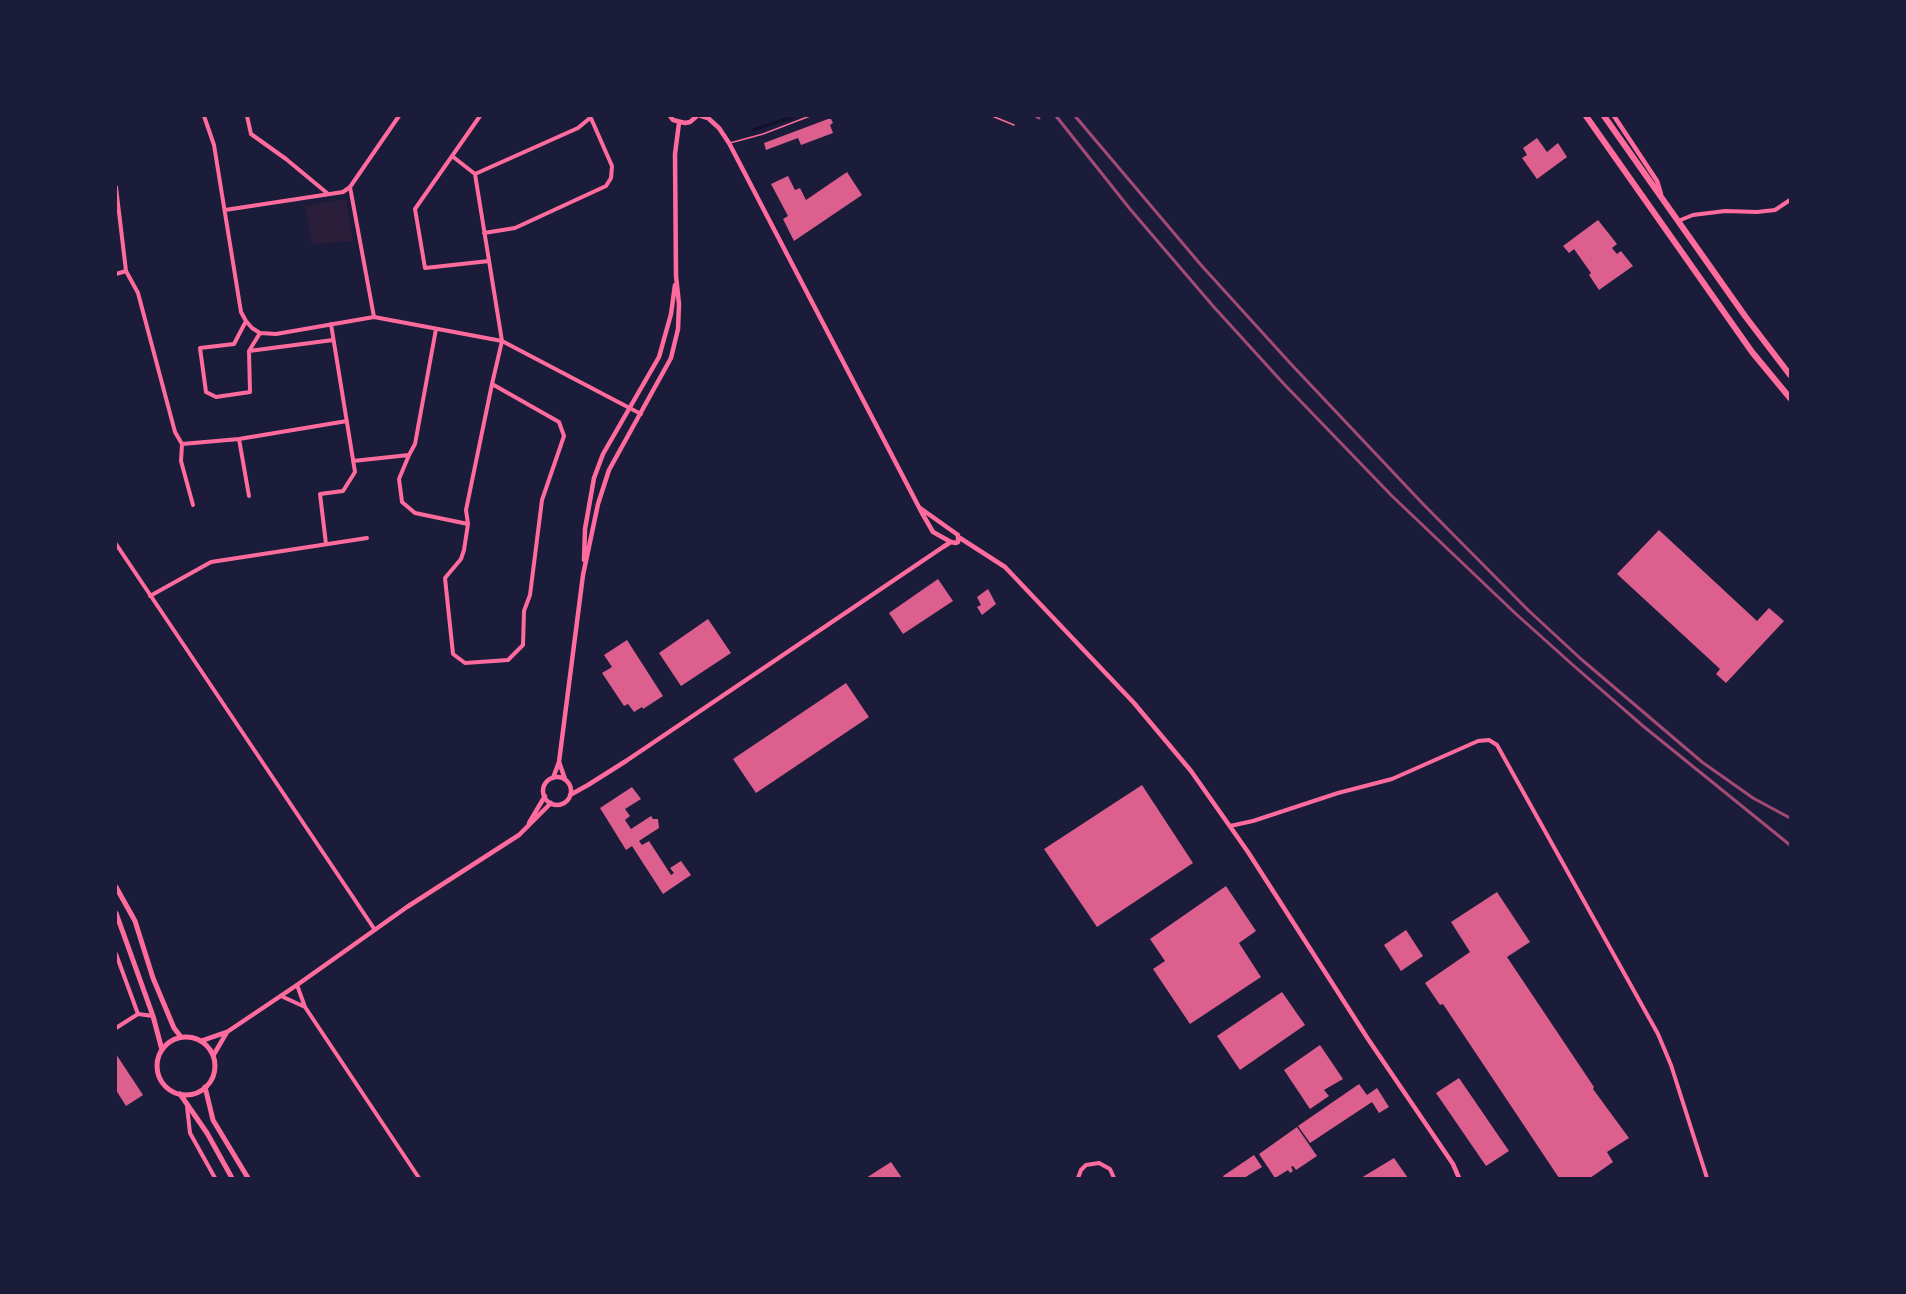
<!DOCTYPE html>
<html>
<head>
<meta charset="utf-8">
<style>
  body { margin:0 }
  #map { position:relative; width:1906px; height:1294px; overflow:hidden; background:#1b1b3a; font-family:Poppins,sans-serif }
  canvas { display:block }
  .frame { position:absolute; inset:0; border:117px solid #1b1b3a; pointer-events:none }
</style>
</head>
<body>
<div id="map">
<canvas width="1906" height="1294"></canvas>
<div class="frame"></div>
</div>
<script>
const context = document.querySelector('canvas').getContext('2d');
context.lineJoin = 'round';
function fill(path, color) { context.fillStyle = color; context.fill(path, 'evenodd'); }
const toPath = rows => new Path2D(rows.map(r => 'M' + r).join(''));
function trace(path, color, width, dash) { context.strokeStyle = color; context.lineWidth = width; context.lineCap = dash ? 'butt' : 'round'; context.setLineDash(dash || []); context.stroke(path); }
fill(toPath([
  [346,199,353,241,312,244,305,206]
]), '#2a1e3b');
trace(toPath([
  [753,130,795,116]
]), '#12122b', 3);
fill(toPath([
  [828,119,831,119,833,123,830,125,833,133,801,145,798,138,766,150,764,143],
  [1537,138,1547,152,1558,143,1567,157,1537,179,1522,158,1527,155,1523,148],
  [847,172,862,195,794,241,783,219,788,216,771,184,788,176,795,190,800,188,806,200],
  [1598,220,1617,244,1612,248,1617,254,1621,251,1633,266,1599,290,1589,275,1591,273,1574,249,1569,253,1563,246],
  [1659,530,1757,621,1769,608,1784,621,1726,683,1716,674,1720,669,1617,574],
  [938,579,953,601,903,634,889,613],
  [988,589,996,604,982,615,977,607,981,605,977,597],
  [708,619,731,653,681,686,659,653],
  [627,640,663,696,643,709,642,707,634,712,628,704,624,706,602,673,612,667,604,655],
  [846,683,869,717,756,793,733,759],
  [1142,785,1193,863,1097,927,1044,849],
  [632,787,641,799,625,809,630,816,625,820,631,829,651,816,653,819,658,819,659,828,639,841,642,845,649,841,671,875,674,873,670,868,681,861,691,875,663,894,632,846,626,850,600,808],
  [1226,886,1256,931,1239,943,1261,977,1190,1024,1153,969,1165,961,1150,939],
  [1497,892,1530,942,1507,957,1594,1087,1593,1089,1629,1138,1607,1152,1613,1162,1590,1178,1559,1178,1443,1004,1440,1005,1425,983,1470,952,1451,922],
  [1406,930,1423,956,1401,971,1384,945],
  [1282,992,1305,1025,1240,1070,1217,1036],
  [1320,1045,1343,1079,1324,1090,1329,1096,1310,1109,1284,1070],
  [116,1054,143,1095,126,1106,116,1090],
  [1459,1078,1509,1151,1486,1166,1436,1093],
  [1359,1084,1367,1095,1377,1088,1389,1107,1379,1113,1372,1102,1310,1143,1298,1126],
  [1297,1127,1317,1156,1296,1170,1293,1166,1291,1167,1293,1171,1290,1173,1288,1170,1275,1178,1259,1154],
  [1254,1155,1262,1167,1244,1178,1224,1178,1223,1176],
  [1394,1158,1408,1178,1361,1178],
  [891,1162,902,1178,866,1178]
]), '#dd5f8e');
trace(toPath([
  [992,116,1014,125],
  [730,143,763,134,810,116]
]), '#ff6b9d', 1.5);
trace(toPath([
  [204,116,214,145,241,312,246,321,252,328,260,333,276,334,374,317,502,341,641,414],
  [247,116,251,134,286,159,327,193],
  [480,116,415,209,425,268,489,261],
  [452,156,475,174,502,341,492,384,466,510,468,524,464,550,461,559,445,578,453,654,465,663,508,660,523,645,524,611,530,595,542,500,564,436,559,422,492,384],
  [475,174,578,128,590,118],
  [116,187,126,271,138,293,175,432,182,444,239,439,347,421],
  [350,187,374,317],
  [225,210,343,192,350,187,399,116],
  [1678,221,1693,215,1725,211,1757,212,1775,210,1790,200],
  [484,233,515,228,606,186,611,178,612,166,590,116],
  [116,274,126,271],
  [246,321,234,344,200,348,206,392,216,397,250,392,249,351,260,333],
  [249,351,333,340],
  [239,439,249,496],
  [182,444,181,461,193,505],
  [409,455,399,479,402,502,415,513,468,524],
  [353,461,409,455,415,444,436,329],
  [116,544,375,930],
  [326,544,320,494,343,491,355,472,331,324],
  [150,596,211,562,367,538],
  [1230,826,1253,821,1338,793,1392,779,1478,741,1489,740,1497,745,1658,1034,1671,1065,1707,1178],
  [116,954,138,1014],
  [297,985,305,1007,419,1178],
  [281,996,305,1007],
  [116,1028,138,1014,153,1016],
  [187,1106,190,1133,215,1178],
  [1078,1178,1081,1170,1086,1165,1099,1163,1110,1169,1114,1178]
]), '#ff6b9d', 4);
trace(toPath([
  [670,116,673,120,685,123,690,122,697,116],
  [701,116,708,118,719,128,729,143,922,513,933,532,951,542],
  [1614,116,1657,181,1661,194],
  [960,538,1005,567,1134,703,1191,771,1248,852,1368,1039,1453,1164,1459,1178],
  [584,560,585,529,594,478,603,454,659,357,671,314,675,285],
  [559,762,565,779],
  '543 791a14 14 0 1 1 28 0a14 14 0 1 1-28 0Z',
  [553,778,559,762,583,575,598,504,609,470,671,358,678,329,679,304,676,276,675,154,679,123],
  [570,795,588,785,626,761,943,547,951,542,956,543,958,542,958,535,920,508],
  [529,823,545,796],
  [201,1041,227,1032,297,985,407,907,519,835,551,803],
  [213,1056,227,1032]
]), '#ff6b9d', 4.5);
trace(toPath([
  [116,887,135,921,153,978,174,1028,181,1037],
  [116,913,153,1016,162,1050],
  '157 1066a29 29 0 1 1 58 0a29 29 0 1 1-58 0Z',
  [205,1087,213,1120,248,1178],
  [180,1094,207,1133,232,1178]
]), '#ff6b9d', 5);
trace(toPath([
  [1586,116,1752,352,1790,398],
  [1604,116,1745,316,1790,375]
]), '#ff6b9d', 6);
trace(toPath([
  [1036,116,1039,118],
  [1056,116,1130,209,1213,306,1283,383,1392,496,1516,614,1574,666,1643,726,1790,845],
  [1075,116,1201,265,1290,363,1424,505,1528,610,1581,659,1702,762,1753,798,1790,818]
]), '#a44b75', 3);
</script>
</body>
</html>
